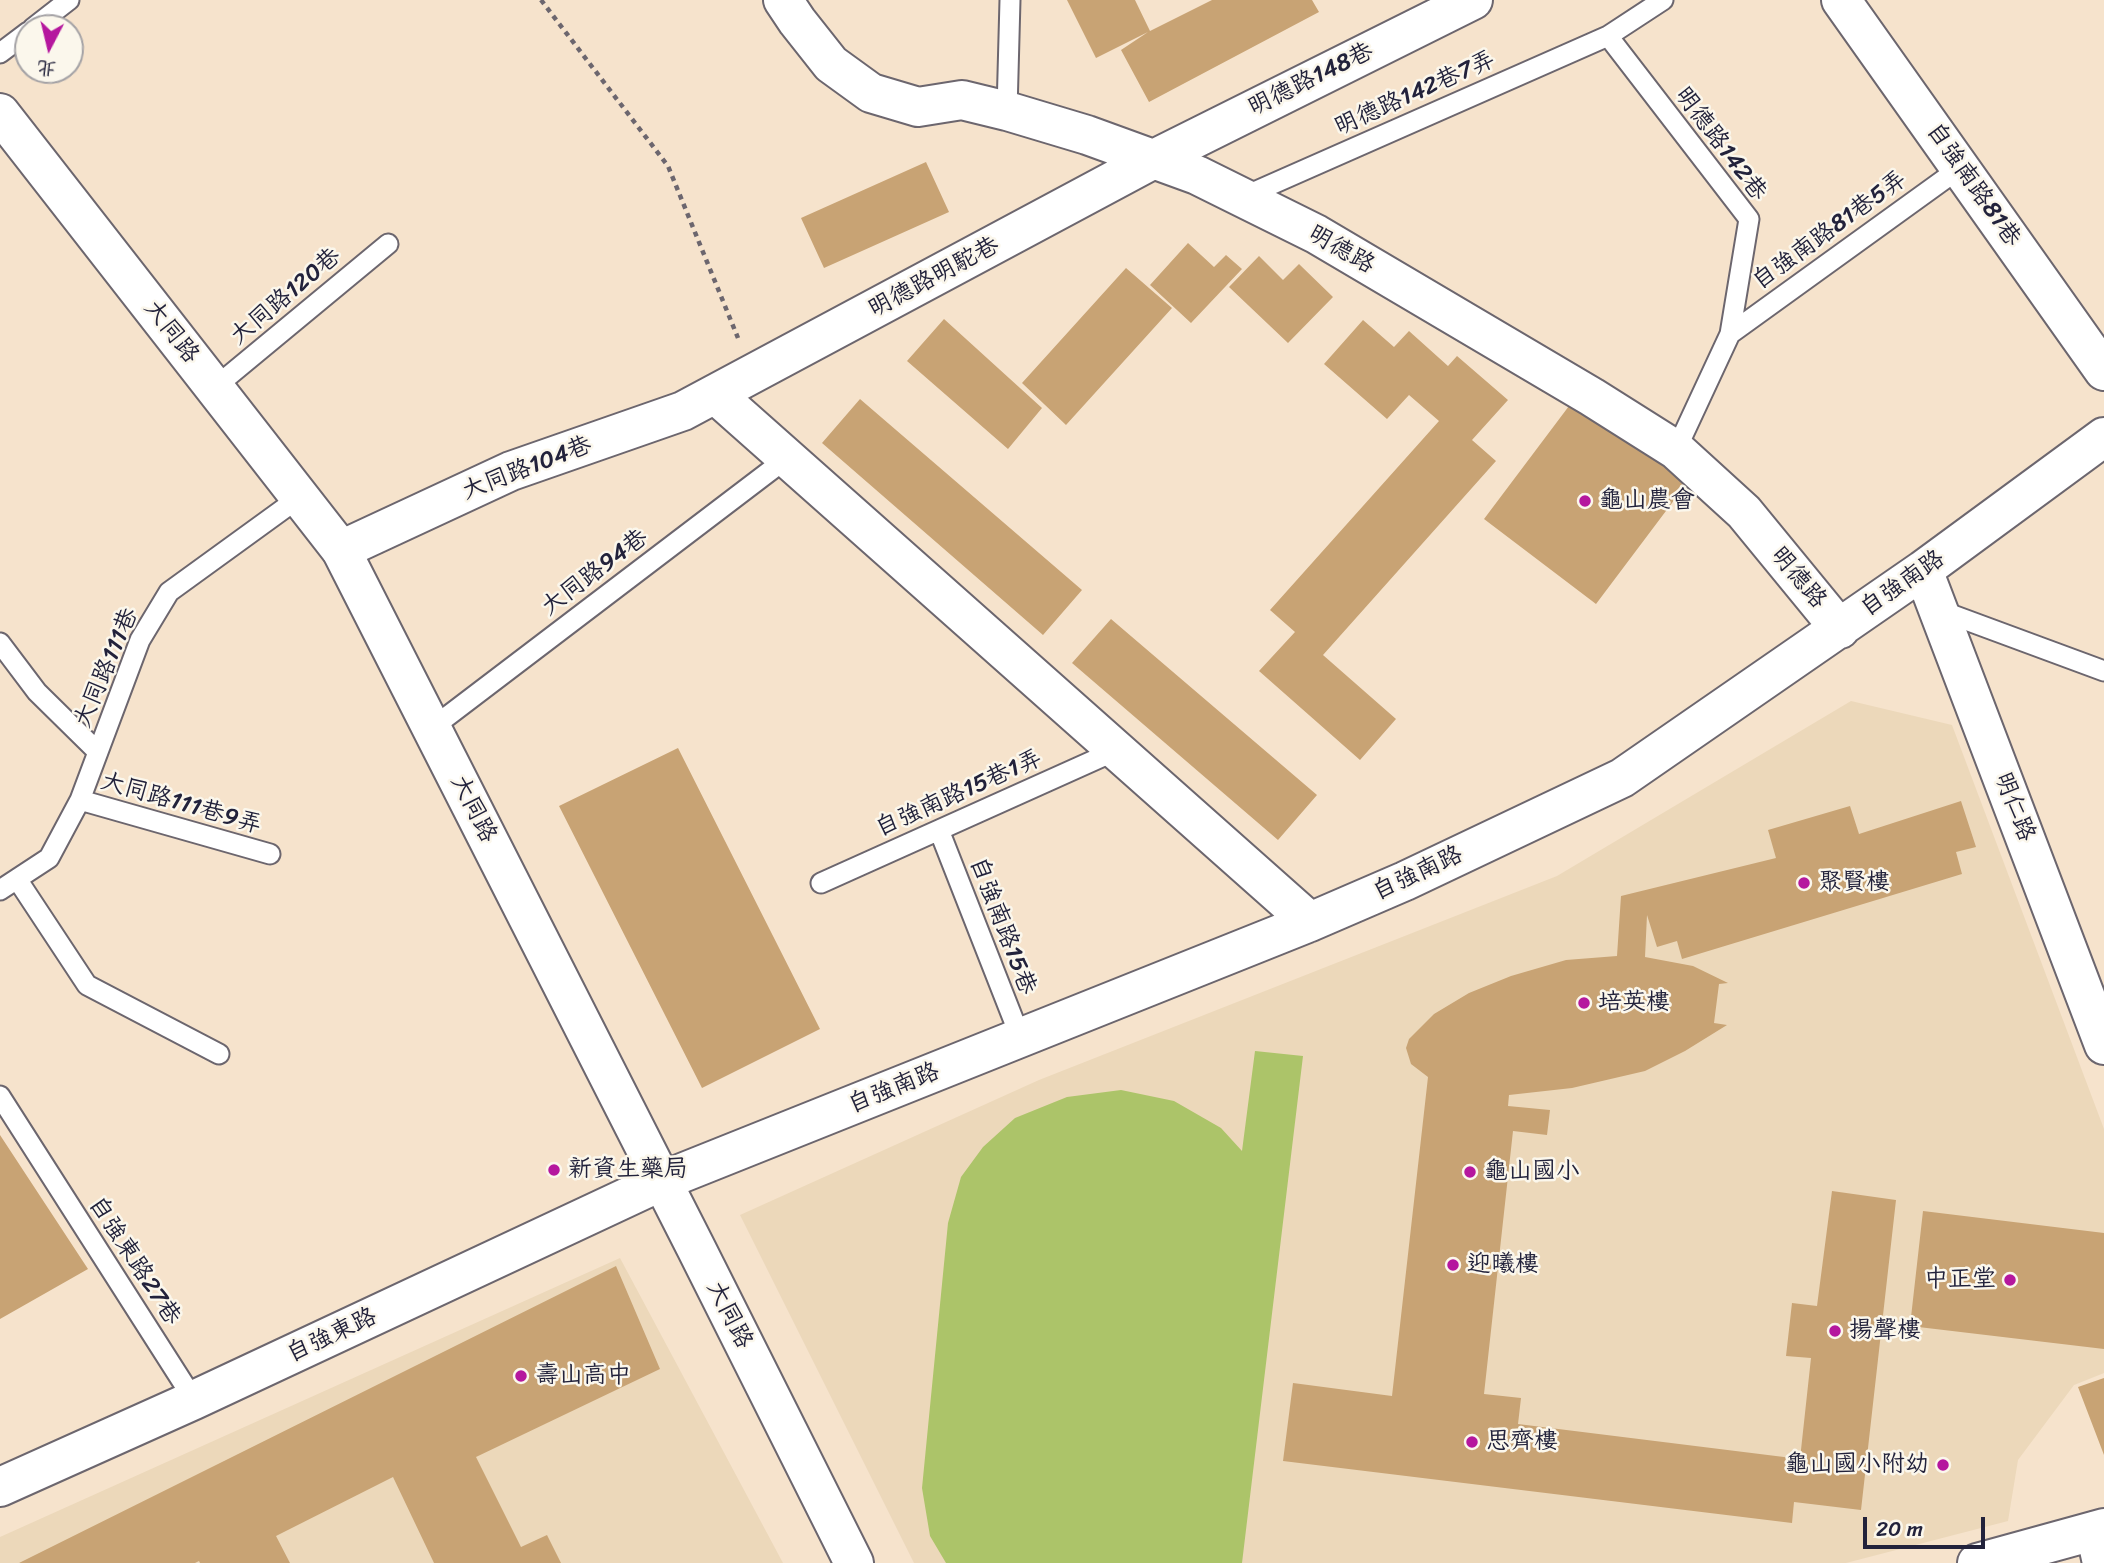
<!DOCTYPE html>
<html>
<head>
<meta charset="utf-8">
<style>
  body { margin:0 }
  #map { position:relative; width:2104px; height:1563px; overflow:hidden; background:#f6e3cc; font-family:Sriracha,"LXGW WenKai TC",sans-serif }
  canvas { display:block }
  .north { position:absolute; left:14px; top:14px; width:70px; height:70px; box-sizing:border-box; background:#fbf7ec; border:2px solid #a4a2a5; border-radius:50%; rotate:187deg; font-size:19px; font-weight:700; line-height:28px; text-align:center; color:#22223b }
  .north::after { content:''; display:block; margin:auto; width:24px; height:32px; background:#b5179e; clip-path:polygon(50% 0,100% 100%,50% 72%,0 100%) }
  .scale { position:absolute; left:1863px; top:1517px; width:122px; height:32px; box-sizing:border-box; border:4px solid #22223b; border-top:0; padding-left:9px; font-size:21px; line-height:24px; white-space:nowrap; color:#22223b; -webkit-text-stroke:5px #fbf7ec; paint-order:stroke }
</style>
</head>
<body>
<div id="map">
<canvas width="2104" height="1563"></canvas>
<div class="north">北</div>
<div class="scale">20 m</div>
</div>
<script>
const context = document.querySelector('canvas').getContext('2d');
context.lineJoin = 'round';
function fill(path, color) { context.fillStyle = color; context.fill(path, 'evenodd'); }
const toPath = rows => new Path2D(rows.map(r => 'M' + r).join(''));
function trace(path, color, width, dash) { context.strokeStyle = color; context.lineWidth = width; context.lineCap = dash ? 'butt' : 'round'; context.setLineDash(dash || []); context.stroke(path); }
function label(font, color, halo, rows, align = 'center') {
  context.font = font + ' Sriracha,"LXGW WenKai TC",sans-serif'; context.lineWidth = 5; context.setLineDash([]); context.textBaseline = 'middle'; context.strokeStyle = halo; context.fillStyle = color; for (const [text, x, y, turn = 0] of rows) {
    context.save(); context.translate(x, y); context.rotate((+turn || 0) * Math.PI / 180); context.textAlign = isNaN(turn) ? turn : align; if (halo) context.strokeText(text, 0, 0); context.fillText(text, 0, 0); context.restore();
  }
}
fill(toPath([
  [1851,701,1952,725,2104,1129,2104,1373,2074,1385,2018,1460,2008,1521,1846,1563,914,1563,740,1215,1039,1080,1557,876],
  [620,1258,783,1563,0,1563,0,1537]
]), '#ecd8ba');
fill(toPath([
  [1255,1051,1303,1056,1242,1563,946,1563,930,1536,922,1488,948,1223,961,1177,983,1147,1015,1118,1067,1097,1121,1090,1174,1101,1221,1128,1242,1151]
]), '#acc469');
fill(toPath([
  [1067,0,1135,0,1150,31,1212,0,1312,0,1319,12,1149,102,1121,50,1148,32,1096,58],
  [926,162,949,212,824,268,801,218],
  [1188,243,1214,267,1226,255,1242,269,1191,323,1150,285],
  [1259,256,1283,280,1299,264,1333,297,1288,343,1229,287],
  [1126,268,1172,308,1066,425,1022,383],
  [944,319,1042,408,1008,449,907,361],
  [1363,320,1394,347,1409,331,1448,366,1457,356,1508,400,1472,440,1496,461,1323,655,1396,719,1360,760,1259,671,1295,632,1270,610,1439,421,1409,395,1387,419,1324,364],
  [1575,398,1687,483,1596,604,1484,519],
  [860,399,1082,590,1043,635,822,443],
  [1111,619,1317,795,1278,840,1072,663],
  [678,748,820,1029,702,1088,559,806],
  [1961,801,1976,847,1956,852,1962,874,1682,959,1677,941,1657,947,1647,915,1645,957,1693,966,1728,983,1719,984,1714,1023,1727,1025,1685,1051,1645,1071,1572,1088,1509,1095,1508,1106,1550,1110,1547,1135,1513,1131,1484,1394,1521,1398,1518,1424,1800,1459,1811,1358,1786,1356,1792,1303,1817,1306,1832,1191,1896,1200,1861,1510,1794,1502,1792,1523,1283,1461,1293,1383,1392,1396,1428,1077,1411,1064,1406,1048,1409,1039,1434,1014,1469,993,1511,976,1566,960,1617,956,1621,896,1776,858,1768,830,1850,806,1859,834],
  [0,1135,88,1269,0,1319],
  [1923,1211,2104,1233,2104,1349,1910,1326],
  [616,1266,660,1369,476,1457,521,1547,547,1535,561,1563,434,1563,393,1477,276,1536,290,1563,200,1563,199,1561,195,1563,19,1563],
  [2104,1378,2104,1455,2078,1387]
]), '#c8a374');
const service = toPath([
  [33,28,69,0],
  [1608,36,1749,219,1730,334,1676,450],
  [0,53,28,32],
  [1007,111,1010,0],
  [1243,197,1608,36,1663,0],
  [1730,334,1960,168],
  [214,388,388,244],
  [1939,610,2104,671],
  [0,643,37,692,98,752],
  [432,728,787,458],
  [80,800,270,854],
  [939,830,1021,1039],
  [17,879,87,985,219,1054],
  [821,883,1117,750],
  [0,890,49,858,80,800,140,640,169,592,300,497],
  [0,1096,194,1400]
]);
const minor = toPath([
  [783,0,797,21,831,64,871,93,918,107,962,100,1007,111,1087,135,1197,175,1316,234,1592,397,1676,450,1744,512,1840,629],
  [1841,0,2104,371],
  [715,394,1310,922],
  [341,550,511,471,683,411,1152,160,1473,0],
  [1923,570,2104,1045],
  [0,1487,194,1400,662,1181,1310,922,1405,881,1622,778,1923,570,2104,437],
  [2095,1531,2102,1563]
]);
const tertiary = toPath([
  [0,113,341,550,696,1248,854,1563],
  [1977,1563,2104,1528]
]);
trace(service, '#6c666e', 23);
trace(minor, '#6c666e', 42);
trace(tertiary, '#6c666e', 42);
trace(toPath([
  [541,0,668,166,738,338]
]), '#6c666e', 4.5, [5, 5]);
trace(service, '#fff', 19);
trace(minor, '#fff', 38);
trace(tertiary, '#fff', 38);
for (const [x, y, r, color] of [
  [1585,501,7,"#b5179e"],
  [1804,883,7,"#b5179e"],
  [1584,1003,7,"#b5179e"],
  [554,1170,7,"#b5179e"],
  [1470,1172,7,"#b5179e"],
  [1453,1265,7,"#b5179e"],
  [2010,1280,7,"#b5179e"],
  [1835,1331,7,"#b5179e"],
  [521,1376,7,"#b5179e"],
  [1472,1442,7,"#b5179e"],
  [1943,1465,7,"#b5179e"]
]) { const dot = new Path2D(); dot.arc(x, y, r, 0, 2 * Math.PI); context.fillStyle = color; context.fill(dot); trace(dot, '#fbf7ec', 2.5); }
label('24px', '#22223b', '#fbf7ec', [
  ["明德路148巷",1311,80,-26],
  ["明德路142巷7弄",1415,94,-24],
  ["明德路142巷",1720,144,53],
  ["自強南路81巷",1973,185,55],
  ["自強南路81巷5弄",1830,231,-36],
  ["明德路",1341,250,30],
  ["明德路明駝巷",934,278,-28],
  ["大同路120巷",286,297,-40],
  ["大同路",171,332,52],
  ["大同路104巷",527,469,-21],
  ["大同路94巷",595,573,-37],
  ["明德路",1798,578,50],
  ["自強南路",1903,584,-35],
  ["大同路111巷",107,668,-67],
  ["自強南路15巷1弄",959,794,-24],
  ["大同路111巷9弄",181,804,16],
  ["明仁路",2014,807,69],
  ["大同路",473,809,63],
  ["自強南路",1418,874,-25],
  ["自強南路15巷",1002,926,69],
  ["自強南路",894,1089,-22],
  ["自強東路27巷",134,1261,57],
  ["大同路",729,1315,63],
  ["自強東路",332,1336,-25]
]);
label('24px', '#22223b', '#fbf7ec', [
  ["龜山農會",1599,501],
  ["聚賢樓",1818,883],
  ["培英樓",1598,1003],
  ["新資生藥局",568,1170],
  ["龜山國小",1484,1172],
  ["迎曦樓",1467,1265],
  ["中正堂",1996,1280,"right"],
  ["揚聲樓",1849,1331],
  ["壽山高中",535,1376],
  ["思齊樓",1486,1442],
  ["龜山國小附幼",1929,1465,"right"]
], 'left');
</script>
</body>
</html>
